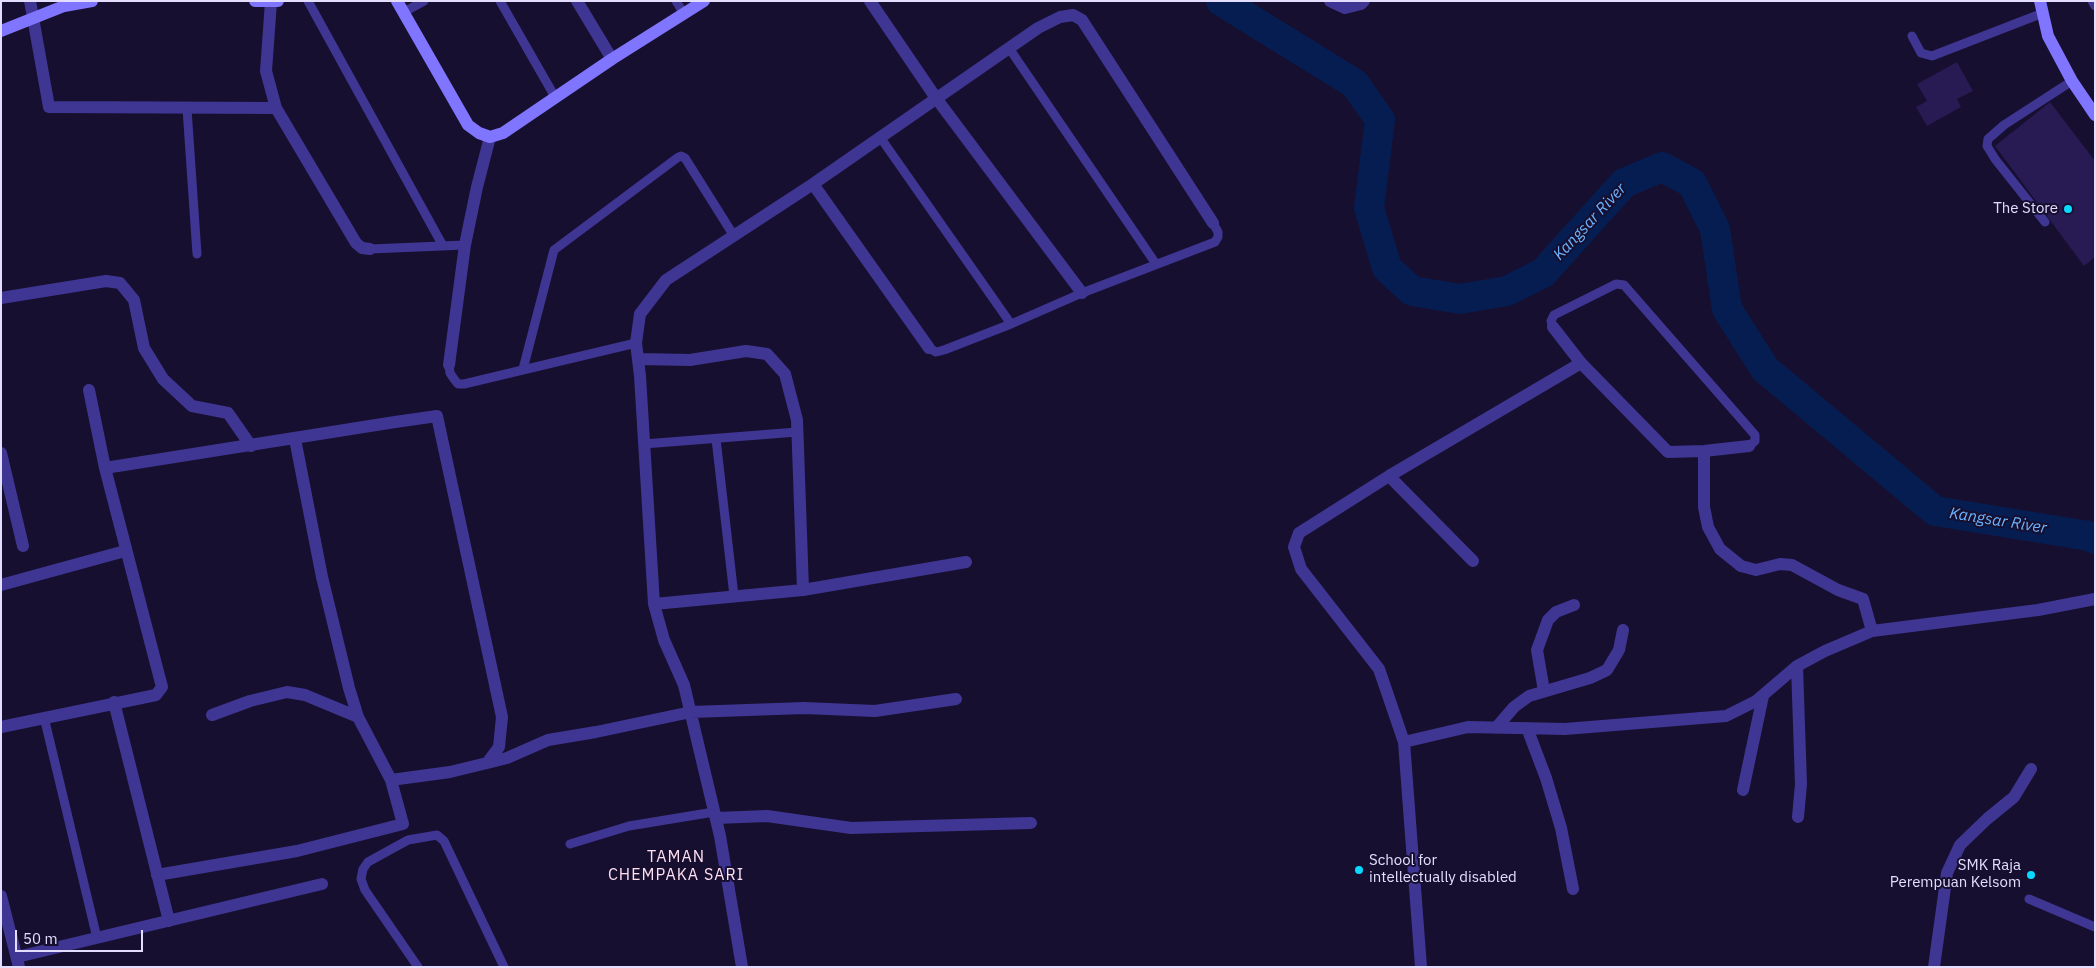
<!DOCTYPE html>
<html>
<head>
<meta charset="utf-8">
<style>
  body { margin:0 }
  #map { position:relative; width:2096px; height:968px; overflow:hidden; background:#170f2f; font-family:"IBM Plex Sans",sans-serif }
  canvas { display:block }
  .frame { position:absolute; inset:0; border:2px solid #e3deff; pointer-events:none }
  .scale { position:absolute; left:15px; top:930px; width:128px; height:22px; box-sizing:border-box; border:2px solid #e3deff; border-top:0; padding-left:6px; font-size:15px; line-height:18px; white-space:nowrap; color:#e3deff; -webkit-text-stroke:4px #170f2f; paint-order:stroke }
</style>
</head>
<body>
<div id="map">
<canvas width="2096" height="968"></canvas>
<div class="frame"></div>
<div class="scale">50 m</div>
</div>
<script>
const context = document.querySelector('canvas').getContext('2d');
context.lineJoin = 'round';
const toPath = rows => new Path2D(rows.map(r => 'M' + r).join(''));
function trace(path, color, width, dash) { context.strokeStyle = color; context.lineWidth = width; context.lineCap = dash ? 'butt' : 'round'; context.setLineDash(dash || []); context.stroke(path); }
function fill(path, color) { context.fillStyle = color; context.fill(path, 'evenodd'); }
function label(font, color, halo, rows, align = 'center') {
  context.font = font + ' "IBM Plex Sans",sans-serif'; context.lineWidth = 4; context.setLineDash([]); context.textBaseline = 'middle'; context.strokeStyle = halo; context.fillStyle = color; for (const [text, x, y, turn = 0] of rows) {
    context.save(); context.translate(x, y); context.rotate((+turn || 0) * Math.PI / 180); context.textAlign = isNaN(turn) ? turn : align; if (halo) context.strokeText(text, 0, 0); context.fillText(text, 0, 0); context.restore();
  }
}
trace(toPath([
  [1221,1,1355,84,1380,120,1369,208,1387,268,1412,291,1460,299,1507,291,1543,273,1624,183,1662,167,1692,183,1715,229,1727,309,1765,369,1935,511,2089,536,2095,539]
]), '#061d52', 30);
fill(toPath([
  [1957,62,1973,91,1957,99,1961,107,1927,126,1916,107,1927,101,1917,84],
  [2050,102,2095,161,2095,257,2084,266,1995,146]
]), '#281a52');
trace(toPath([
  [308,1,443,246],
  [500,1,555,97],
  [676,1,684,14],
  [2092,1,2095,6],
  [404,12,424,1],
  [1912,36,1921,53,1932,56,2043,13],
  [1009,48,1156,264],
  [187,109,197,254],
  [880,137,1011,324],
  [2045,222,1995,159,1987,146,1988,139,2004,125,2072,81],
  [370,249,465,245],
  [1553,327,1551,321,1554,315,1616,284,1624,285,1755,435,1755,441,1749,446],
  [929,348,936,352,944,350,1011,324,1082,293,1215,242,1218,237,1218,232,1213,223],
  [449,365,450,373,454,379,458,384,464,384,636,343],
  [523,369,554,250,677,158,681,156,685,158,734,236],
  [716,439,734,596],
  [644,444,797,432],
  [44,717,97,938],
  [570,844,629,826,714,812],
  [2029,899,2095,927],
  [418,967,365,890,361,879,363,869,368,862,408,840,437,835,444,841,504,967]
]), '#3f3693', 9);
trace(toPath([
  [30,1,49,107,276,108],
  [577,1,612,59],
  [870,1,936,98,1082,293],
  [1330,1,1345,8,1361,4,1364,1],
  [271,2,266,71,276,108,356,243,362,248,370,249],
  [813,184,929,348],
  [1,298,106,281,120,283,134,300,144,348,163,379,192,406,228,413,251,446],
  [1553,327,1581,363,1668,452,1704,451,1749,446],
  [638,359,690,360,746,351,767,354,785,374,797,420,803,590],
  [449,365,465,245,477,187,490,137],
  [1704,451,1704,507,1708,527,1720,549,1741,566,1756,570,1780,564,1792,565,1838,590,1863,599,1872,631],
  [1,453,23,546],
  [105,468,395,422,437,416,502,717,499,747,487,763,450,772,391,780],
  [1389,476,1473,561],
  [1,585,125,551],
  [654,604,803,590,966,562],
  [1797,666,1801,784,1798,817],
  [1544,691,1537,650,1548,620,1556,612,1574,605],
  [114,702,169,921],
  [212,715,250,701,287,692,305,695,358,717],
  [1,727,156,695,162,687,105,468,89,390],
  [1496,728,1514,707,1529,696,1590,678,1607,670,1619,650,1623,630],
  [1527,728,1546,778,1561,828,1573,889],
  [1404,742,1468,727,1565,729,1726,716,1756,701,1797,666,1825,651,1872,631,2038,610,2095,599],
  [487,763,507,758,548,740,596,732,691,712,804,708,875,711,956,699],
  [1743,790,1763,696],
  [716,818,767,816,851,828,1031,823],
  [157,875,297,851,403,824,391,780,358,717,349,688,322,577,295,439],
  [1,896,19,967],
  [17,957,322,884],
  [742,967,720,836,684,685,664,640,654,604,640,376,636,343,640,314,666,280,813,184,1038,28,1060,17,1073,15,1082,20,1213,223],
  [1421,967,1404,742,1379,669,1301,569,1294,547,1299,533,1389,476,1581,363],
  [1934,967,1947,873,1960,845,1987,819,2014,797,2031,769]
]), '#3f3693', 12);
trace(toPath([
  [255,1,278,1],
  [397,1,468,125,479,133,490,137,503,133,612,59,704,1],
  [2040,1,2048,36,2072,81,2095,115],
  [1,31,64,6,92,1]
]), '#8075ff', 12);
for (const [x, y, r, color] of [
  [2068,209,5,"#0ad9ff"],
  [1359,870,5,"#0ad9ff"],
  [2031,875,5,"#0ad9ff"]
]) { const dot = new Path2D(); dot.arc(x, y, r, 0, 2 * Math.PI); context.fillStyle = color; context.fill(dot); trace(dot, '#170f2f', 2); }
label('15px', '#e3deff', '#170f2f', [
  ["The Store",2058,209],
  ["School for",1369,861,"left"],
  ["intellectually disabled",1369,878,"left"],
  ["SMK Raja",2021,866],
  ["Perempuan Kelsom",2021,883]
], 'right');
label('italic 16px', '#6cb3ff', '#170f2f', [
  ["Kangsar River",1590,222,-47],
  ["Kangsar River",1998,521,9]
]);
context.letterSpacing = '1px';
label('16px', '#ffe0f2', '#170f2f', [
  ["TAMAN",676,857],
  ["CHEMPAKA SARI",676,875]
]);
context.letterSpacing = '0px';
</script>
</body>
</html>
